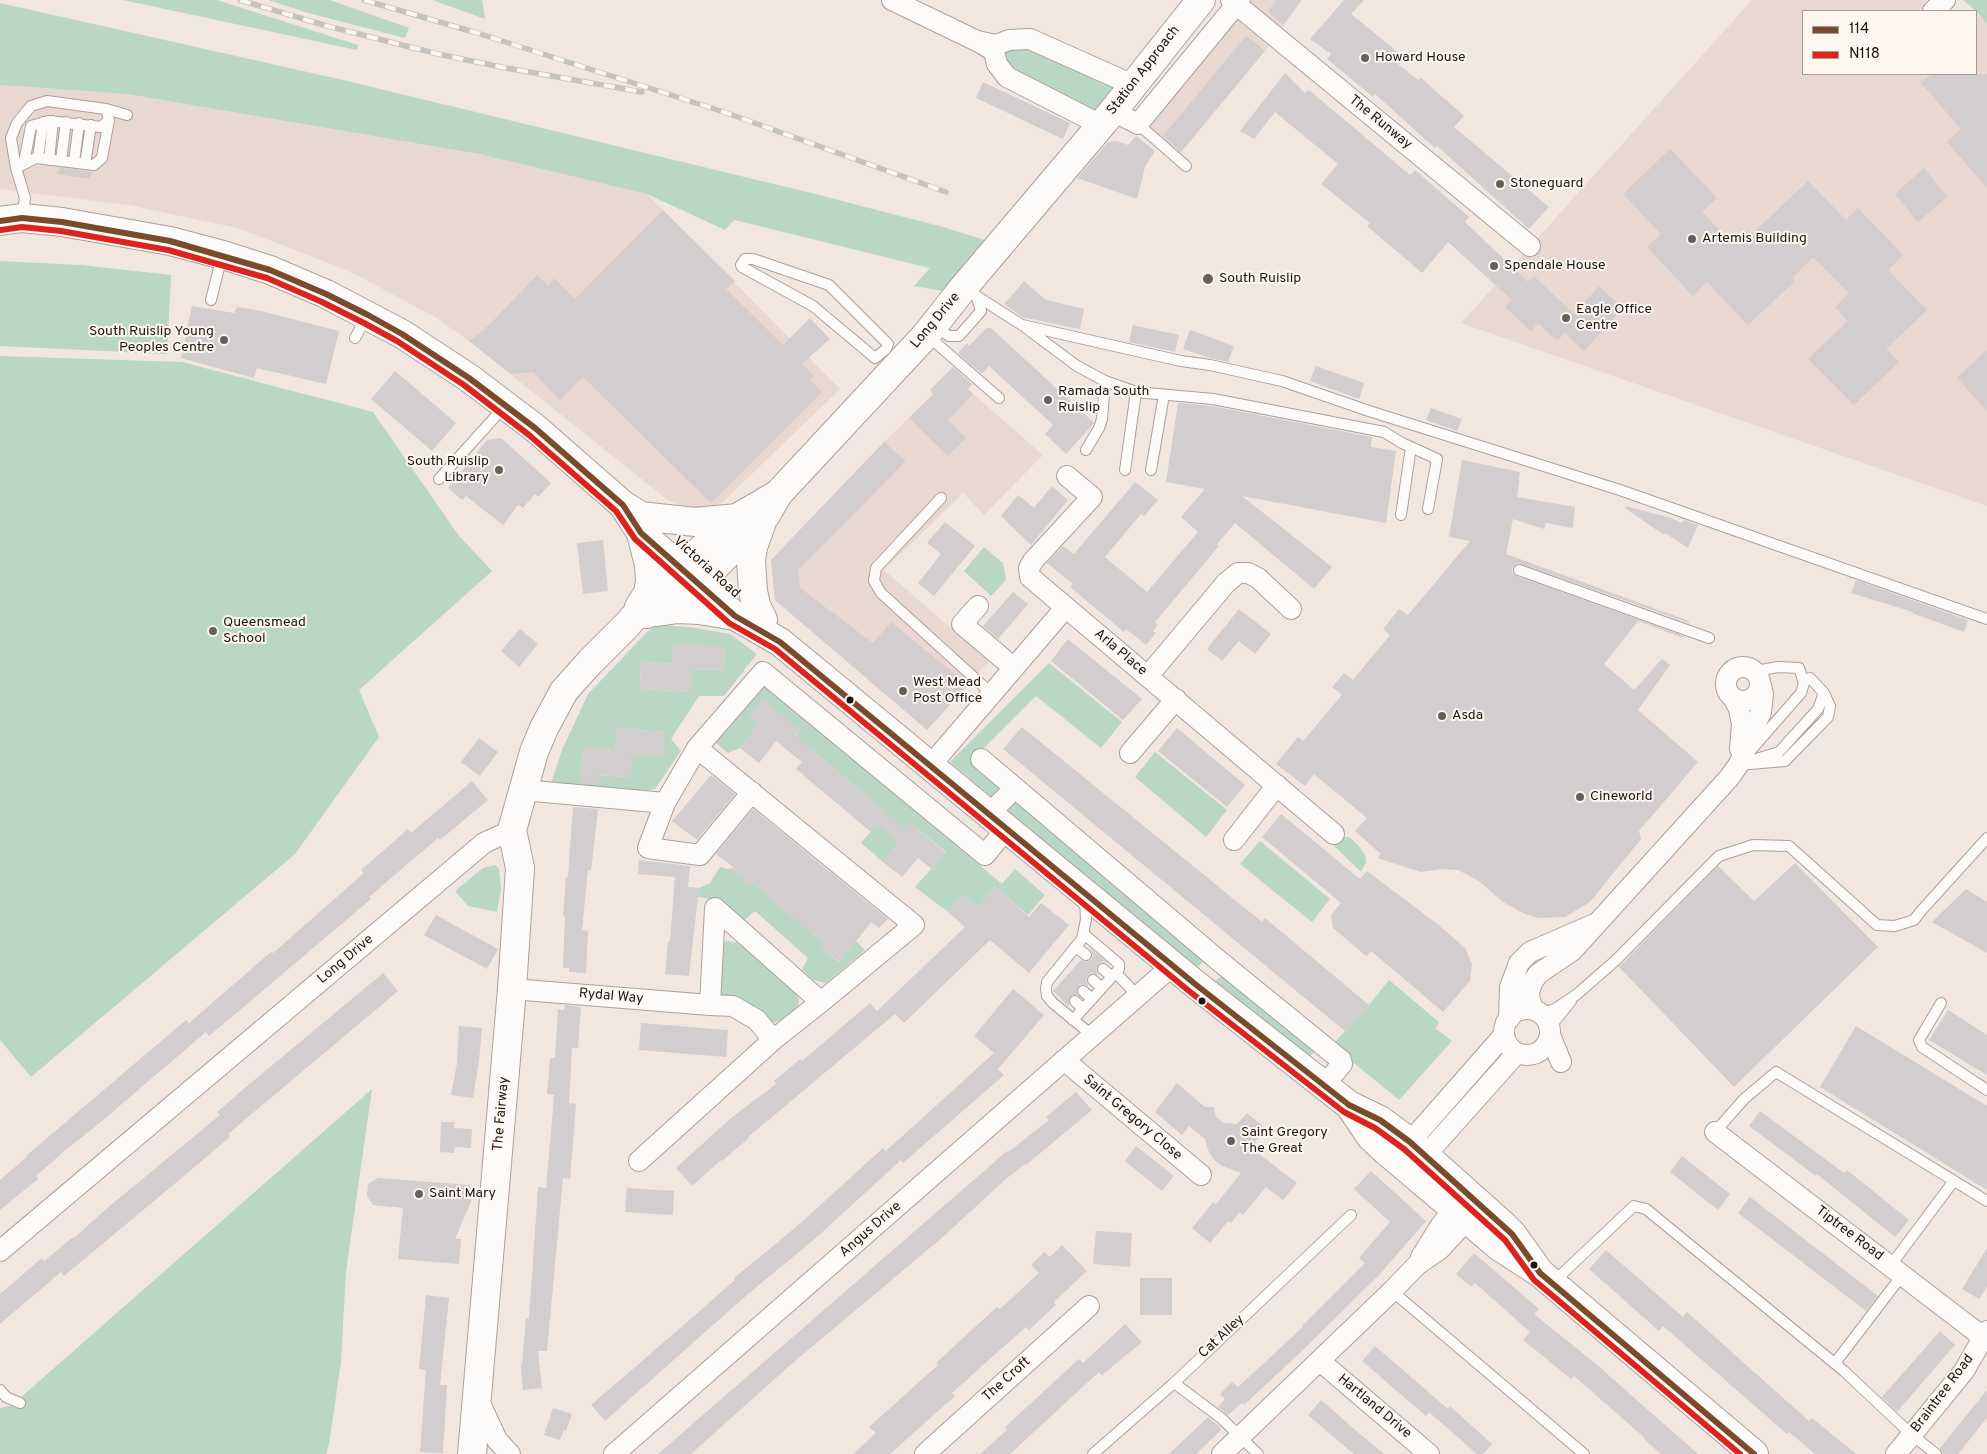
<!DOCTYPE html>
<html>
<head>
<meta charset="utf-8">
<style>
  body { margin:0 }
  #map { position:relative; width:1987px; height:1454px; overflow:hidden; background:#f1e7e0; font-family:Overpass,sans-serif }
  canvas { display:block }
  .legend { position:absolute; left:1802px; top:10px; width:175px; height:65px; box-sizing:border-box; background:#fdf5f0; border:1px solid #a39c97; margin:0; padding:6px 9px; list-style:none; font-size:15px; color:#1d1712 }
  .legend li { display:flex; align-items:center; gap:10px; height:25px }
  .legend b { width:25px; border:1px solid #a39c97 }
</style>
</head>
<body>
<div id="map">
<canvas width="1987" height="1454"></canvas>
<ul class="legend">
<li><b style="height:6px;background:#7a4b2a"></b>114</li>
<li><b style="height:6px;background:#dc241f"></b>N118</li>
</ul>
</div>
<script>
const context = document.querySelector('canvas').getContext('2d');
context.lineJoin = 'round';
function fill(path, color) { context.fillStyle = color; context.fill(path, 'evenodd'); }
const toPath = rows => new Path2D(rows.map(r => 'M' + r).join(''));
function trace(path, color, width, dash) { context.strokeStyle = color; context.lineWidth = width; context.lineCap = dash ? 'butt' : 'round'; context.setLineDash(dash || []); context.stroke(path); }
function label(font, color, halo, rows, align = 'center') {
  context.font = font + ' Overpass,sans-serif'; context.lineWidth = 4; context.setLineDash([]); context.textBaseline = 'middle'; context.strokeStyle = halo; context.fillStyle = color; for (const [text, x, y, turn = 0] of rows) {
    context.save(); context.translate(x, y); context.rotate((+turn || 0) * Math.PI / 180); context.textAlign = isNaN(turn) ? turn : align; if (halo) context.strokeText(text, 0, 0); context.fillText(text, 0, 0); context.restore();
  }
}
fill(toPath([
  [1251,0,1302,0,1265,51,1180,154,1145,125],
  [1752,0,1923,0,1932,11,1803,11,1803,74,1976,74,1976,12,1987,24,1987,506,1461,323],
  [0,85,127,94,479,154,647,194,840,389,723,502,711,507,684,507,668,500,469,341,435,317,349,271,238,228,128,205,0,189],
  [949,370,973,394,1043,455,984,515,963,493,884,570,989,661,927,730,775,600,771,560,884,442,933,394,930,390]
]), '#e9d7d1');
fill(toPath([
  [123,0,217,0,358,45,357,50],
  [268,0,330,0,409,28,405,38,308,13],
  [432,0,482,0,485,19],
  [1963,0,1987,0,1987,24,1976,11],
  [0,3,343,80,807,192,943,227,988,241,943,291,914,286,930,268,734,220,725,230,647,194,479,154,127,94,0,85],
  [1029,45,1114,85,1096,112,1012,75,1002,52],
  [0,261,81,265,171,275,167,354,0,346],
  [0,356,182,362,373,412,459,536,492,571,359,690,379,737,295,854,31,1077,0,1040],
  [984,547,1003,563,1006,580,991,596,964,571],
  [658,625,690,627,730,634,757,654,724,696,699,696,671,739,681,751,655,789,637,792,551,783,562,750,588,694,647,632],
  [674,644,724,647,723,670,691,669,690,692,640,689,641,662,673,664],
  [617,728,664,732,662,756,631,754,630,777,581,774,583,748,615,750],
  [1049,663,1122,722,1101,748,1036,696,972,760,1002,785,993,798,950,762],
  [766,685,1002,884,1015,869,1045,895,1028,915,995,887,978,907,963,895,948,912,915,887,946,852,910,823,895,840,898,843,883,862,861,843,887,813,812,750,794,739,800,730,763,700,749,716,759,724,740,748,728,753,716,743],
  [1155,752,1227,810,1206,837,1135,777],
  [1018,801,1207,958,1193,971,1005,817,1012,804],
  [1340,837,1349,837,1358,845,1365,855,1366,863,1361,872,1331,843],
  [1260,841,1330,899,1312,922,1240,864],
  [495,865,499,869,501,889,497,912,468,906,455,891,483,868],
  [720,867,732,870,749,885,752,882,825,944,821,948,839,962,856,941,865,950,826,983,813,980,802,969,808,958,755,911,742,922,717,900,698,897,699,888,710,883],
  [726,941,738,943,794,991,799,999,798,1007,782,1020,772,1023,745,1004,722,995,717,987,720,947],
  [1226,975,1316,1050,1310,1056,1265,1030,1213,983,1219,978],
  [1389,980,1439,1022,1436,1029,1452,1041,1399,1100,1332,1045,1369,1005],
  [372,1089,346,1271,341,1362,329,1444,326,1454,0,1454,0,1408,12,1405]
]), '#bad6c4');
fill(toPath([
  [1276,0,1302,0,1283,24,1268,11],
  [1344,0,1364,0,1351,14,1404,57,1398,64,1418,80,1421,78,1464,116,1454,127,1549,207,1529,229,1437,146,1435,148,1375,94,1373,97,1327,59,1331,54,1310,39],
  [1246,36,1265,51,1181,152,1163,136],
  [1285,73,1305,93,1309,90,1410,175,1415,170,1469,217,1465,222,1528,282,1534,276,1574,314,1599,286,1623,308,1584,351,1565,333,1557,341,1538,323,1531,331,1505,307,1512,300,1448,242,1422,273,1367,226,1370,223,1321,184,1338,164,1275,112,1254,139,1240,131],
  [1932,74,1987,74,1987,188,1947,142,1961,129,1921,83],
  [983,82,1070,123,1063,139,976,98],
  [1136,136,1155,151,1145,167,1137,199,1077,178,1108,142,1116,141,1128,145],
  [1670,149,1717,198,1702,212,1733,244,1747,231,1751,235,1808,181,1846,220,1858,208,1903,255,1888,270,1927,310,1886,349,1899,362,1854,405,1808,359,1848,321,1835,307,1849,293,1813,257,1792,278,1795,281,1748,325,1707,282,1693,296,1647,247,1661,234,1623,194],
  [60,168,92,172,90,179,57,174],
  [1924,168,1947,197,1918,222,1895,194],
  [663,210,735,281,726,289,783,345,810,318,830,339,802,364,814,376,810,380,822,392,711,503,583,377,560,400,533,372,511,374,469,341,489,325,537,275,548,286,554,278,575,299],
  [1024,281,1046,300,1084,309,1080,329,1022,317,1004,304],
  [192,306,234,313,237,307,261,311,339,331,326,384,257,368,254,378,181,358],
  [1133,325,1179,335,1175,352,1129,342],
  [986,328,991,328,1094,423,1066,454,1045,434,1053,425,989,366,982,374,958,353,967,343,969,346],
  [1190,330,1234,346,1228,362,1210,358,1183,349],
  [1987,350,1987,411,1957,378],
  [1316,366,1364,383,1359,399,1310,381],
  [953,367,972,384,968,389,973,394,948,420,966,438,948,456,909,418,934,394,930,390],
  [395,371,456,423,432,451,371,399],
  [1178,403,1212,406,1372,437,1371,447,1396,451,1386,523,1242,496,1332,567,1314,589,1235,523,1217,544,1219,546,1155,622,1158,625,1153,631,1156,633,1146,645,1126,629,1124,632,1070,587,1073,584,1047,563,1063,546,1074,554,1135,482,1158,500,1144,516,1141,514,1105,557,1147,592,1198,532,1181,517,1205,489,1166,482],
  [1431,408,1462,419,1457,431,1426,420],
  [501,438,551,483,538,497,535,494,523,508,518,505,503,525,466,496,462,500,448,488,487,440],
  [884,442,906,461,798,570,800,588,873,643,891,622,968,685,927,730,775,600,771,560],
  [1462,460,1520,472,1517,497,1575,507,1573,528,1546,523,1544,529,1513,519,1506,554,1689,621,1689,623,1521,564,1517,563,1513,567,1512,572,1517,576,1684,636,1683,638,1638,621,1604,664,1634,690,1662,659,1670,665,1638,710,1698,762,1639,831,1641,839,1590,902,1565,917,1538,918,1525,914,1503,902,1479,881,1458,870,1442,869,1421,872,1377,858,1381,854,1355,831,1367,818,1314,774,1305,786,1276,764,1298,737,1303,741,1342,695,1332,687,1344,673,1353,680,1390,635,1383,629,1399,609,1408,615,1470,541,1449,537],
  [1052,486,1068,500,1031,545,1001,516,1018,495,1034,508],
  [1626,506,1671,518,1682,523,1684,520,1698,525,1688,548,1665,533,1664,535,1625,508],
  [945,522,975,546,934,596,918,583,941,554,927,543],
  [603,540,608,591,583,594,577,543],
  [1856,580,1968,620,1964,632,1912,613,1913,612,1851,593],
  [1013,592,1028,604,998,639,983,626],
  [1239,609,1271,634,1255,654,1239,641,1222,661,1207,649],
  [520,629,538,644,519,667,501,651],
  [1068,639,1142,699,1123,720,1051,661],
  [674,644,724,646,723,670,691,669,690,692,640,689,641,662,673,664],
  [763,700,801,730,795,736,905,828,910,823,946,853,932,869,918,858,902,877,883,862,898,843,878,825,871,832,796,769,802,762,776,741,759,763,740,748,759,724,749,716],
  [1022,727,1262,922,1265,918,1369,1005,1346,1032,1003,749],
  [617,728,664,732,662,756,631,754,630,777,600,775,599,785,580,783,583,748,615,750],
  [1177,728,1245,785,1227,807,1158,751],
  [479,738,498,752,480,776,461,762],
  [711,775,735,794,697,840,672,821],
  [472,781,488,800,440,840,438,838,369,897,371,899,233,1016,209,1036,206,1032,96,1126,68,1148,36,1176,38,1179,0,1210,0,1180,27,1157,26,1156,186,1020,189,1023,271,952,273,953,364,873,361,870,408,829,411,833],
  [573,807,598,809,591,871,588,870,582,930,588,931,586,973,569,972,569,968,563,968,565,917,563,916,566,877,568,877],
  [753,809,888,919,879,928,871,922,840,962,821,948,825,944,752,882,749,886,729,868,734,868,716,854],
  [1281,814,1360,879,1367,871,1436,923,1465,948,1472,964,1470,981,1443,1012,1371,951,1366,956,1333,928,1331,915,1341,903,1262,837],
  [639,860,690,866,688,887,699,888,689,976,665,974,668,941,670,941,675,877,638,874],
  [1795,863,1878,947,1734,1087,1619,967,1718,866,1754,901],
  [995,887,1029,917,1041,903,1069,925,1029,973,990,940,904,1023,895,1014,748,1137,749,1138,722,1161,721,1160,692,1186,676,1168,731,1118,776,1084,774,1081,800,1059,802,1061,870,1003,877,1011,965,927,948,912,963,895,978,907],
  [1966,889,1987,902,1987,953,1932,922],
  [436,915,498,949,487,969,424,935],
  [1091,949,1108,963,1101,962,1098,965,1096,968,1098,975,1091,973,1088,976,1086,979,1088,986,1081,984,1078,987,1077,995,1073,995,1069,999,1069,1007,1053,991,1081,960,1085,962,1091,960,1093,956],
  [383,973,398,991,228,1134,230,1137,178,1181,64,1276,61,1272,0,1324,0,1294,42,1258,44,1261,73,1237,74,1238,106,1209,220,1115,217,1112,240,1092],
  [1013,989,1044,1015,998,1069,1004,1075,903,1163,901,1160,817,1237,748,1294,605,1421,591,1405,693,1317,735,1280,734,1278,795,1228,883,1148,886,1151,994,1053,974,1036],
  [565,1005,581,1007,578,1048,572,1048,569,1103,576,1104,570,1179,563,1178,547,1351,538,1351,542,1388,523,1390,521,1365,522,1365,526,1318,529,1319,538,1187,546,1188,553,1109,554,1095,547,1094,550,1058,555,1058,558,1009,564,1010],
  [1948,1010,1987,1035,1987,1075,1929,1040],
  [641,1023,728,1030,726,1057,639,1050],
  [459,1026,482,1028,479,1060,473,1098,451,1095,457,1063],
  [1856,1026,1987,1106,1987,1190,1820,1087],
  [1177,1083,1205,1107,1214,1107,1216,1117,1224,1123,1237,1124,1247,1113,1266,1129,1255,1142,1258,1153,1297,1183,1283,1200,1266,1187,1243,1215,1240,1212,1231,1223,1228,1221,1210,1243,1192,1228,1213,1202,1216,1204,1241,1173,1222,1166,1214,1160,1208,1150,1205,1139,1189,1126,1182,1135,1155,1112],
  [1076,1092,1092,1110,1026,1165,1025,1164,1007,1178,944,1236,788,1367,691,1454,658,1454,1007,1151,1008,1152,1049,1120,1046,1117],
  [1760,1111,1844,1173,1847,1170,1909,1220,1895,1237,1817,1174,1816,1176,1749,1126],
  [441,1122,455,1122,454,1128,472,1129,471,1148,455,1147,454,1153,440,1152],
  [1136,1146,1174,1176,1162,1191,1125,1161],
  [1682,1156,1730,1194,1718,1210,1670,1172],
  [1371,1171,1426,1221,1379,1275,1304,1349,1244,1405,1242,1403,1228,1415,1218,1407,1225,1399,1220,1394,1232,1382,1238,1387,1303,1327,1302,1326,1365,1263,1359,1258,1390,1222,1354,1189],
  [378,1178,470,1185,472,1199,455,1239,461,1239,459,1264,398,1259,403,1208,373,1205,367,1196,368,1184],
  [627,1188,674,1191,673,1215,625,1212],
  [1750,1197,1878,1296,1866,1311,1738,1213],
  [1096,1231,1132,1233,1130,1267,1093,1264],
  [1062,1245,1087,1271,1054,1302,1056,1305,1029,1330,1026,1327,982,1366,952,1393,955,1396,890,1454,853,1454,876,1433,869,1427,938,1365,936,1363,975,1327,997,1307,1000,1309,1039,1273,1031,1265,1044,1252,1050,1257],
  [1987,1248,1987,1287,1979,1299,1962,1289],
  [1606,1250,1683,1317,1687,1312,1809,1421,1812,1418,1856,1454,1815,1454,1789,1432,1787,1434,1663,1326,1659,1331,1589,1269],
  [1474,1253,1539,1309,1534,1314,1596,1364,1698,1454,1661,1454,1644,1439,1645,1438,1574,1376,1571,1379,1523,1340,1530,1332,1475,1283,1471,1287,1456,1274],
  [1140,1278,1172,1278,1172,1315,1140,1315],
  [426,1295,449,1298,440,1385,447,1385,443,1453,420,1452,426,1370,419,1369],
  [1125,1324,1142,1342,1102,1375,1099,1372,1010,1454,980,1454,1007,1430,1005,1427,1079,1359,1083,1363],
  [1940,1331,1955,1345,1897,1412,1882,1397],
  [1375,1346,1448,1409,1450,1406,1492,1444,1483,1454,1477,1454,1429,1412,1426,1416,1362,1361],
  [1987,1390,1987,1418,1958,1454,1943,1454,1940,1448],
  [1321,1400,1353,1428,1384,1454,1354,1454,1330,1434,1308,1415],
  [553,1408,572,1414,566,1431,564,1430,560,1440,544,1435],
  [1208,1417,1222,1429,1196,1454,1169,1454]
]), '#d2cdce');
const lane = toPath([
  [1138,124,1186,166],
  [38,158,43,122],
  [49,160,53,121],
  [61,161,66,122],
  [74,162,79,123],
  [24,163,31,126,48,121,101,127,109,120],
  [85,164,91,125],
  [16,168,36,158,94,165,102,158,109,120,106,109],
  [22,217,25,198,16,168,11,138,17,123,31,106,47,101,106,109,127,115],
  [745,259,753,259,829,285,888,344,886,349,875,358,813,306,742,267,741,265,745,259],
  [964,288,1022,325,1181,361,1210,365,1282,381,1369,411,1620,490,1987,619],
  [211,300,222,256],
  [936,327,949,336,959,336,981,311,976,295],
  [1026,328,1077,366,1105,381,1136,392,1213,399,1384,432,1402,443,1437,459,1428,509],
  [928,336,999,398],
  [355,338,367,316],
  [1086,450,1099,428,1102,419,1105,381],
  [1125,470,1136,392],
  [1151,470,1164,395],
  [439,479,505,406],
  [941,498,876,568,874,581,881,593,992,694],
  [1401,515,1411,447],
  [1519,570,1709,638],
  [1751,750,1801,693,1804,683,1799,668,1778,667,1755,671],
  [1740,764,1779,752,1818,709,1824,693,1810,678],
  [1750,764,1785,761,1828,717,1830,706,1824,693],
  [1085,898,1086,919,1082,939,1047,982,1046,989,1047,996,1053,1003,1093,1036],
  [1076,947,1086,955],
  [1103,969,1112,977],
  [1116,973,1138,996],
  [1093,980,1102,988],
  [1083,991,1092,999],
  [1075,1001,1083,1009],
  [1941,1003,1919,1040,1922,1047,1987,1090],
  [1540,1013,1555,1009,1576,995,1615,961,1719,856,1753,845,1789,846,1877,925,1895,926,1914,920,1921,911,1987,838],
  [1073,1020,1119,969,1119,964,1084,934],
  [1550,1027,1571,1001],
  [1715,1132,1744,1099,1776,1072,1987,1201],
  [1891,1265,1953,1182],
  [1554,1284,1564,1272,1634,1206,1646,1209,1844,1371,1912,1435,1936,1454],
  [1392,1291,1584,1454],
  [1835,1363,1903,1274],
  [0,1390,6,1397,20,1403],
  [1093,1454,1174,1383],
  [1258,1454,1221,1418,1174,1383,1351,1215]
]);
const street = toPath([
  [892,0,977,41],
  [1231,0,1530,246],
  [1933,11,1945,0],
  [1113,111,1138,124,1240,0],
  [1101,125,1007,77,997,64,994,51,977,41,996,45,1009,40,1030,39,1133,85],
  [1067,476,1092,497,1033,561,1029,568,1030,577,1334,834],
  [978,606,962,624,1014,668],
  '1726 684a17 17 0 1 1 34 0a17 17 0 1 1-34 0Z',
  [1148,676,1226,583,1238,573,1248,573,1258,578,1291,609],
  [1734,699,1739,709,1742,724,1740,749],
  [697,748,914,925,821,1002,773,1040],
  [1130,753,1176,699],
  [981,759,1218,960,1341,1060,1342,1064,1324,1085],
  [930,766,1066,607],
  [523,790,665,803,697,748,763,672,985,855,1006,829],
  [665,803,648,848,700,855,752,792],
  [989,814,1014,789],
  [1234,840,1277,785],
  [512,989,710,1005],
  '1504 1032a23 23 0 1 1 46 0a23 23 0 1 1-46 0Z',
  [1534,1010,1530,1001,1529,993,1532,983,1538,974,1572,951,1729,778,1739,764,1761,712,1763,694,1760,682],
  [1509,1019,1510,987,1519,963,1530,952,1592,925],
  [1550,1035,1561,1062],
  [1064,1060,1201,1175],
  [1715,1132,1983,1337],
  [1402,1151,1504,1035],
  [639,1161,773,1040,757,1020,733,1006,710,1005,715,908,821,1002],
  [1416,1166,1516,1054],
  [0,1251,484,843,512,830],
  [1421,1257,1441,1225,1463,1199],
  [1320,1361,1429,1454],
  [478,1399,497,1440,510,1454],
  [614,1454,1172,966],
  [925,1454,1089,1306],
  [1222,1454,1392,1291,1417,1265,1440,1249,1476,1210],
  [1896,1454,1964,1371,1987,1331]
]);
const secondary = toPath([
  [0,221,22,218,62,222,170,241,223,255,270,270,326,294,402,334,469,378,535,428,623,505,638,514],
  [623,505,641,533,735,616,780,642,1195,984,1349,1105,1380,1120,1410,1142,1503,1225,1512,1234,1540,1273],
  [640,516,695,522,737,518],
  [762,522,753,547,751,561,753,591,756,605,763,620],
  [639,607,648,593,650,581,649,565,641,533],
  [657,612,678,609,699,610,735,616],
  [647,614,682,595,699,583,766,515,778,494,926,335,964,287,1113,111,1201,0],
  [1352,1109,1371,1137,1385,1150,1500,1247,1540,1273,1754,1454],
  [472,1454,512,989,520,868,512,830,534,752,544,728,564,691,590,662,627,625,653,595,694,556,737,518,778,494]
]);
trace(lane, '#a9a19c', 12);
trace(street, '#a9a19c', 22);
trace(secondary, '#a9a19c', 30);
trace(lane, '#fdfbfa', 10);
trace(street, '#fdfbfa', 20);
trace(secondary, '#fdfbfa', 28);
const rail = toPath([
  [240,0,327,26,438,54,501,67,642,92],
  [364,0,474,32,724,112,946,192]
]);
trace(rail, '#c6c2c1', 5.5);
trace(rail, '#fdf5f0', 4, [11]);
trace(toPath([
  [0,221,22,218,62,222,170,241,270,270,326,294,368,315,402,334,469,378,535,428,623,505,641,533,735,616,780,642,1195,984,1349,1105,1380,1120,1410,1142,1512,1234,1540,1273,1754,1454]
]), '#7a4b2a', 6);
trace(toPath([
  [1,230,22,227,61,231,168,250,267,278,322,302,364,323,397,341,464,385,529,435,616,511,635,539,729,623,775,649,1189,991,1344,1112,1375,1128,1404,1149,1505,1240,1534,1280,1740,1454]
]), '#dc241f', 6);
for (const [x, y, r, color] of [
  [1365,58,5,"#67605a"],
  [1500,184,5,"#67605a"],
  [1692,239,5,"#67605a"],
  [1494,266,5,"#67605a"],
  [1208,279,6,"#67605a"],
  [1566,318,5,"#67605a"],
  [224,340,5,"#67605a"],
  [1048,400,5,"#67605a"],
  [499,470,5,"#67605a"],
  [213,631,5,"#67605a"],
  [903,691,5,"#67605a"],
  [850,700,4.5,"#1d1712"],
  [1442,716,5,"#67605a"],
  [1580,797,5,"#67605a"],
  [1202,1001,4.5,"#1d1712"],
  [1231,1141,5,"#67605a"],
  [419,1194,5,"#67605a"],
  [1534,1265,4.5,"#1d1712"]
]) { const dot = new Path2D(); dot.arc(x, y, r, 0, 2 * Math.PI); context.fillStyle = color; context.fill(dot); trace(dot, '#fdf5f0', 2); }
label('14px', '#1d1712', '#fdf5f0', [
  ["Howard House",1375,58],
  ["Stoneguard",1510,184],
  ["Artemis Building",1702,239],
  ["Spendale House",1504,266],
  ["South Ruislip",1219,279],
  ["Eagle Office",1576,310],
  ["Centre",1576,326],
  ["South Ruislip Young",214,332,"right"],
  ["Peoples Centre",214,348,"right"],
  ["Ramada South",1058,392],
  ["Ruislip",1058,408],
  ["South Ruislip",489,462,"right"],
  ["Library",489,478,"right"],
  ["Queensmead",223,623],
  ["School",223,639],
  ["West Mead",913,683],
  ["Post Office",913,699],
  ["Asda",1452,716],
  ["Cineworld",1590,797],
  ["Saint Gregory",1241,1133],
  ["The Great",1241,1149],
  ["Saint Mary",429,1194]
], 'left');
label('14px', '#1d1712', '#fdf5f0', [
  ["Station Approach",1144,71,-52],
  ["The Runway",1380,123,39],
  ["Long Drive",936,321,-50],
  ["Victoria Road",706,568,42],
  ["Arla Place",1120,653,40],
  ["Long Drive",346,960,-40],
  ["Rydal Way",611,997,5],
  ["The Fairway",502,1114,-85],
  ["Saint Gregory Close",1132,1118,40],
  ["Angus Drive",871,1230,-41],
  ["Tiptree Road",1849,1234,37],
  ["Cat Alley",1222,1337,-43],
  ["The Croft",1007,1380,-42],
  ["Braintree Road",1943,1394,-53],
  ["Hartland Drive",1374,1407,40]
]);
</script>
</body>
</html>
